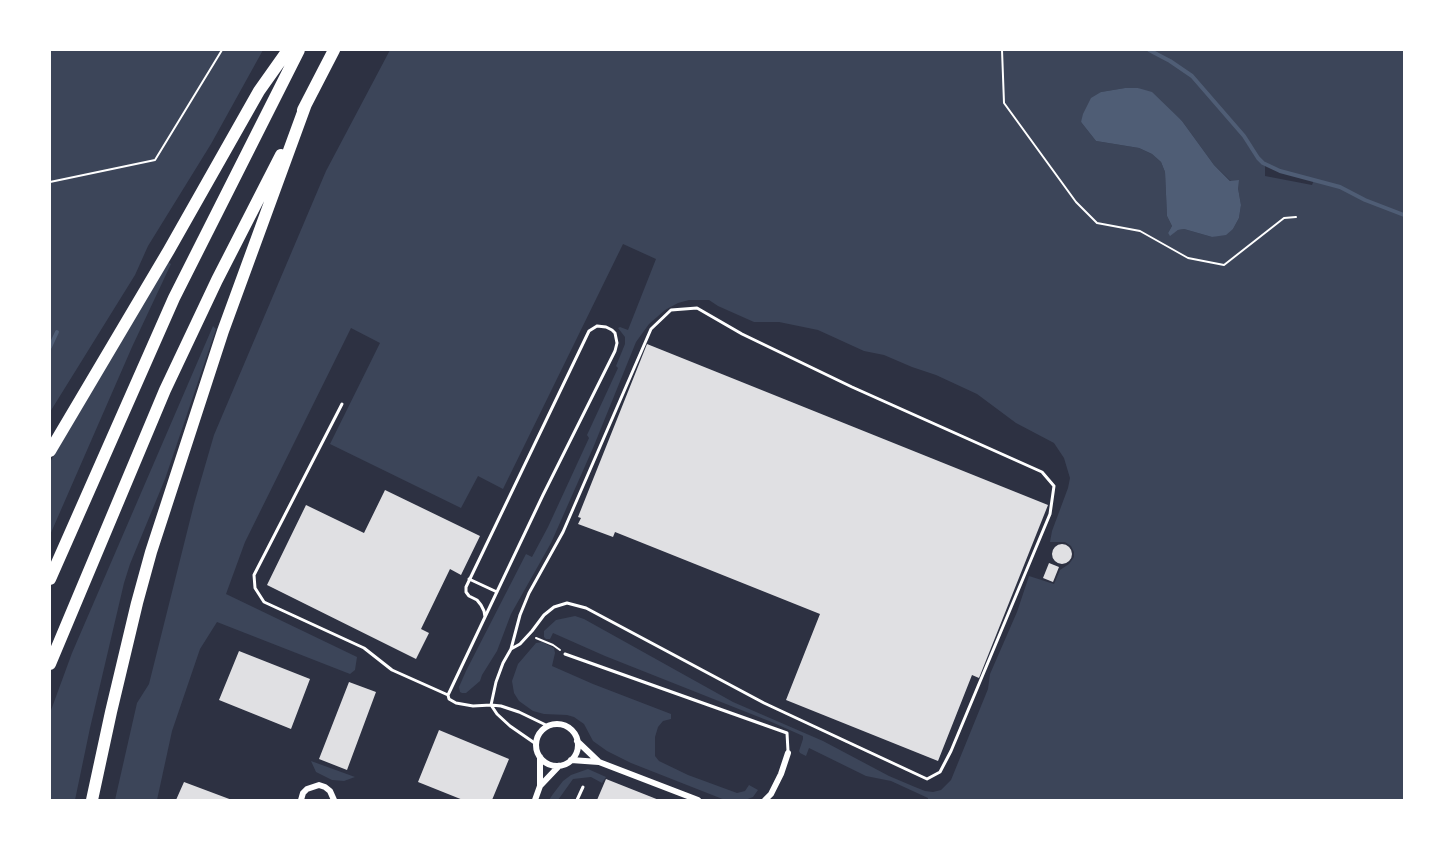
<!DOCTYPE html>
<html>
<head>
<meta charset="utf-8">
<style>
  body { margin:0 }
  #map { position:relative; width:1454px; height:850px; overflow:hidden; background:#2d3142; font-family:Lora,serif }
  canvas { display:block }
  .frame { position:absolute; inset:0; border:51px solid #fff; pointer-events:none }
</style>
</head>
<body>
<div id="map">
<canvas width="1454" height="850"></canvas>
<div class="frame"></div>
</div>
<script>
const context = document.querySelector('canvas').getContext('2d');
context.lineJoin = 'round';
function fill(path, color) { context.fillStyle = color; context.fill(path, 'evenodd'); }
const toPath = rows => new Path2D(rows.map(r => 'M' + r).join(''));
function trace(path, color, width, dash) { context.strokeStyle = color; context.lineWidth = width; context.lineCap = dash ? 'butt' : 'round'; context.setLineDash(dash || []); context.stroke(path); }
fill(toPath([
  [50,50,263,50,211,144,148,246,135,275,50,412],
  [390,50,1404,50,1404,800,928,800,928,798,891,781,866,776,809,748,806,756,800,753,799,751,803,739,803,736,774,723,605,656,553,633,550,639,546,639,544,637,544,631,556,620,575,616,584,619,733,702,823,741,889,776,915,787,925,791,933,792,941,790,951,780,988,689,990,674,1017,612,1029,576,1054,584,1060,570,1069,564,1074,557,1074,552,1071,546,1065,542,1050,542,1052,531,1068,488,1070,478,1064,458,1054,443,1016,423,977,394,936,375,912,367,884,355,864,351,818,330,779,322,754,322,718,306,709,300,689,300,678,303,665,310,649,324,636,342,593,448,551,543,511,614,497,651,482,675,480,681,466,693,462,693,460,692,459,687,466,671,526,554,532,557,548,527,589,438,587,435,618,368,616,366,625,344,625,337,618,328,620,327,628,330,656,259,623,244,503,489,478,476,461,508,330,444,380,343,351,328,245,542,226,594,357,657,355,670,350,674,217,622,200,649,172,731,157,800,115,800,137,703,149,684,194,504,214,435,326,171],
  [1125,88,1138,88,1182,121,1214,165,1238,188,1241,205,1239,218,1233,229,1212,237,1184,229,1178,230,1170,235,1168,233,1172,226,1167,216,1165,172,1161,162,1152,154,1139,148,1096,141,1081,122,1101,92],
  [1265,165,1314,180,1312,185,1265,176],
  [168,262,171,264,132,347,50,535,50,462],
  [213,326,216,329,165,479,130,564,124,583,90,728,75,800,50,800,50,713,72,653],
  [542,642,554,648,555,653,552,666,593,684,671,714,671,719,663,721,658,727,655,737,655,756,659,761,688,775,737,793,745,791,749,785,758,790,753,797,745,800,725,800,631,763,607,751,593,741,584,724,574,717,567,715,544,714,533,711,519,701,514,693,512,681,518,664,536,643],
  [311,761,355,777,344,781,332,780,316,772],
  [588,769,606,777,602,783,591,777,573,779,558,800,549,800,553,794,563,781,571,775]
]), '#3c4559');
fill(toPath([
  [1125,88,1138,88,1152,92,1182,121,1214,165,1230,181,1239,180,1238,188,1241,205,1239,218,1233,229,1226,235,1212,237,1184,229,1178,230,1170,236,1168,233,1172,226,1167,216,1165,172,1161,162,1152,154,1139,148,1096,141,1081,122,1083,114,1091,98,1101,92]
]), '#4f5d75');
trace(toPath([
  [1149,50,1170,61,1192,76,1244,136,1258,158,1263,163,1280,171,1340,187,1365,200,1404,215],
  [50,347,57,332]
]), '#4f5d75', 4);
fill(toPath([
  [647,344,1048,505,979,678,972,675,938,761,786,700,820,614,615,532,613,537,578,524,581,518,578,517],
  [385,490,480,536,461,575,450,569,421,629,429,633,416,659,267,585,306,505,364,533],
  '1052 554a10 10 0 1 1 20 0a10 10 0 1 1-20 0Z',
  [1049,563,1059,567,1053,582,1043,578],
  [239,651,310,679,291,729,219,700],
  [349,682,376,692,347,770,319,759],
  [439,730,509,759,492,800,463,800,418,782],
  [606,779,659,800,597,800],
  [184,782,232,800,176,800]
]), '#e0e0e3');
trace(toPath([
  [1002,50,1004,103,1076,202,1097,223,1140,231,1188,258,1224,265,1284,218,1296,217],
  [50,182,155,160,222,50],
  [536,638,553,645,560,650]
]), '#fff', 2);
trace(toPath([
  [597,326,606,327,612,330,615,333,617,343,615,351,543,495,485,617,484,611,481,605,477,600,469,596,466,592,466,587,589,331,597,326],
  [342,404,254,575,255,588,264,602,364,648,392,670,448,695,449,699,456,703,473,706,491,705,501,706,519,712,548,726],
  [469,579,497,592],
  [511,649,520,644,532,631,544,615,554,607,567,603,586,608,764,703,927,779,940,772,951,751,1050,514,1054,486,1042,472,852,387,742,334,697,308,671,310,651,329,563,532,529,593,520,615,511,649,503,663,496,682,491,705,497,714,510,726,536,744],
  [565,654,787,733,788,751],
  [448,695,485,617],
  [577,800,583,787]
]), '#fff', 3);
trace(toPath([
  '536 745a21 21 0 1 1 42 0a21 21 0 1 1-42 0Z',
  [577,741,598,761],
  [540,757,540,786],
  [571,760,599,762,698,800],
  [301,800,303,793,307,789,319,785,325,787,330,791,334,800],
  [535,800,540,786,559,766],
  [765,800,771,794,781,774,788,753]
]), '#fff', 6);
trace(toPath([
  [303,110,334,50],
  [50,451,169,250,259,91,288,50],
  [50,579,174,298,299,50],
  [50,664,165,390,217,280,281,155],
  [92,800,111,712,137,603,151,552,223,331,306,104]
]), '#fff', 12);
</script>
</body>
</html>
